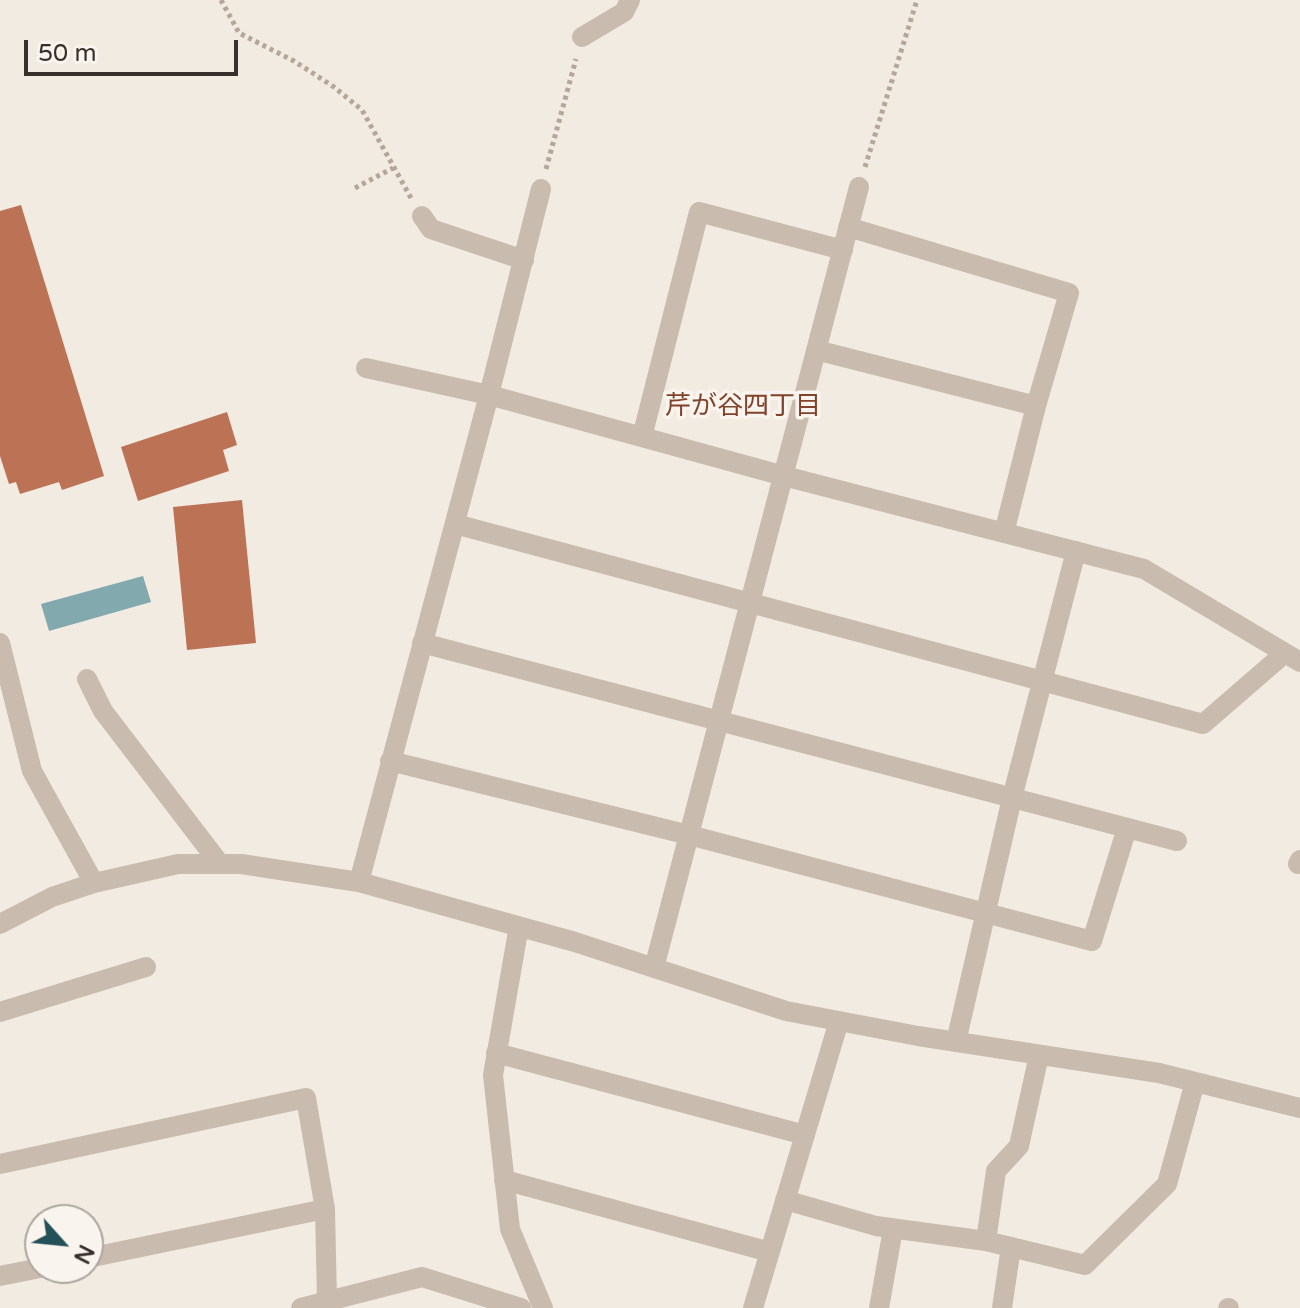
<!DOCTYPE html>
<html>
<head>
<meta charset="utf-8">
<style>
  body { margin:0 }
  #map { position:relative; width:1300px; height:1308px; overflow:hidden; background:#f2ebe1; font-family:"Varela Round",sans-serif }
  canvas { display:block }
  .north { position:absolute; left:24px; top:1204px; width:80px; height:80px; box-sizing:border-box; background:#f9f4ee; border:2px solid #aca6a0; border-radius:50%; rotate:117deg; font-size:22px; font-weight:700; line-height:32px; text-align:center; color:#38302c }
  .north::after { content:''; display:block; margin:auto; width:28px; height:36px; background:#245157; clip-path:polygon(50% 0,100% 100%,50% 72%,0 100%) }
  .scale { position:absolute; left:24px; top:40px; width:214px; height:36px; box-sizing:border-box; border:4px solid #38302c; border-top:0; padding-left:10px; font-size:24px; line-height:28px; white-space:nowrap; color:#38302c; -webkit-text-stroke:6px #f9f4ee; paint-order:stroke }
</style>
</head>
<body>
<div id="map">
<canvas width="1300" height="1308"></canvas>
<div class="north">N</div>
<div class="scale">50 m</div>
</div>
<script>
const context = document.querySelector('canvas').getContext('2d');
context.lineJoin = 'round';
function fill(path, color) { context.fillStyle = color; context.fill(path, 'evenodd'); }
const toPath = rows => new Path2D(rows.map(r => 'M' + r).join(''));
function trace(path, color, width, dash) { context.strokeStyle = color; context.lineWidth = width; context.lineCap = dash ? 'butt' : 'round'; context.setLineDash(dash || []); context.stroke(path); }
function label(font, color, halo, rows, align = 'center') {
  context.font = font + ' "Varela Round","Noto Sans JP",sans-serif'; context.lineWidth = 7; context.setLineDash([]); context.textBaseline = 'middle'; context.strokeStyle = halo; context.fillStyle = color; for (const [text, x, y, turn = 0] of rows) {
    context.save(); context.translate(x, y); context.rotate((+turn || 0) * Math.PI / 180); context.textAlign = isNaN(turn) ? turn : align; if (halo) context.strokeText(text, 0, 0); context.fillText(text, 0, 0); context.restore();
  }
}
fill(toPath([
  [143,576,151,602,49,631,41,604]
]), '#82a9ad');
fill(toPath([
  [21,205,104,476,62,490,59,482,20,494,16,482,9,484,0,456,0,211],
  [227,412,237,445,223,450,229,471,138,501,121,447],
  [242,500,256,643,187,650,173,507]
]), '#bc7255');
trace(toPath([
  [221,0,239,33,294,61,334,87,362,110,411,198],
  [865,167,917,0],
  [546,169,576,59],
  [355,188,393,168]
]), '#b5a698', 5, [4, 4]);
trace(toPath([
  [582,37,624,12,630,0],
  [422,216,431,229,524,260],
  [848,227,1069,293,1036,406,1004,533],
  [816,350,1036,406],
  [366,368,489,395,784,476,1144,569,1300,662],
  [642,437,699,212,843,250],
  [455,524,1203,724,1285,653],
  [0,643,32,771,94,883],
  [422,643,1177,841],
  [87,679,103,711,220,864],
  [390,761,689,835,1092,941,1127,828],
  [1298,864,1300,860],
  [359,882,489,395,541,189],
  [0,924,52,897,94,883,178,864,241,864,359,882,575,942,786,1011,918,1036,1159,1073,1300,1108],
  [519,926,493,1075,510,1229,543,1308],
  [654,968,859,187],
  [0,1012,146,967],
  [956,1042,1012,798,1076,551],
  [496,1053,805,1135],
  [0,1164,306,1098,325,1209,327,1301],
  [504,1180,770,1252],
  [785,1200,876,1226,986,1241,1085,1265,1167,1184,1195,1082],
  [986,1241,996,1171,1019,1146,1039,1055],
  [88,1258,325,1209],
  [0,1276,40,1268],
  [301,1308,422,1277,521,1308],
  [753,1308,839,1021],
  [879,1308,893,1229],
  [1002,1308,1011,1247],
  [1228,1308,1229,1308]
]), '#c9bbae', 20);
label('26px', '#81432b', '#f9f4ee', [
  ["芹が谷四丁目",743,407]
]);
</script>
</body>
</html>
